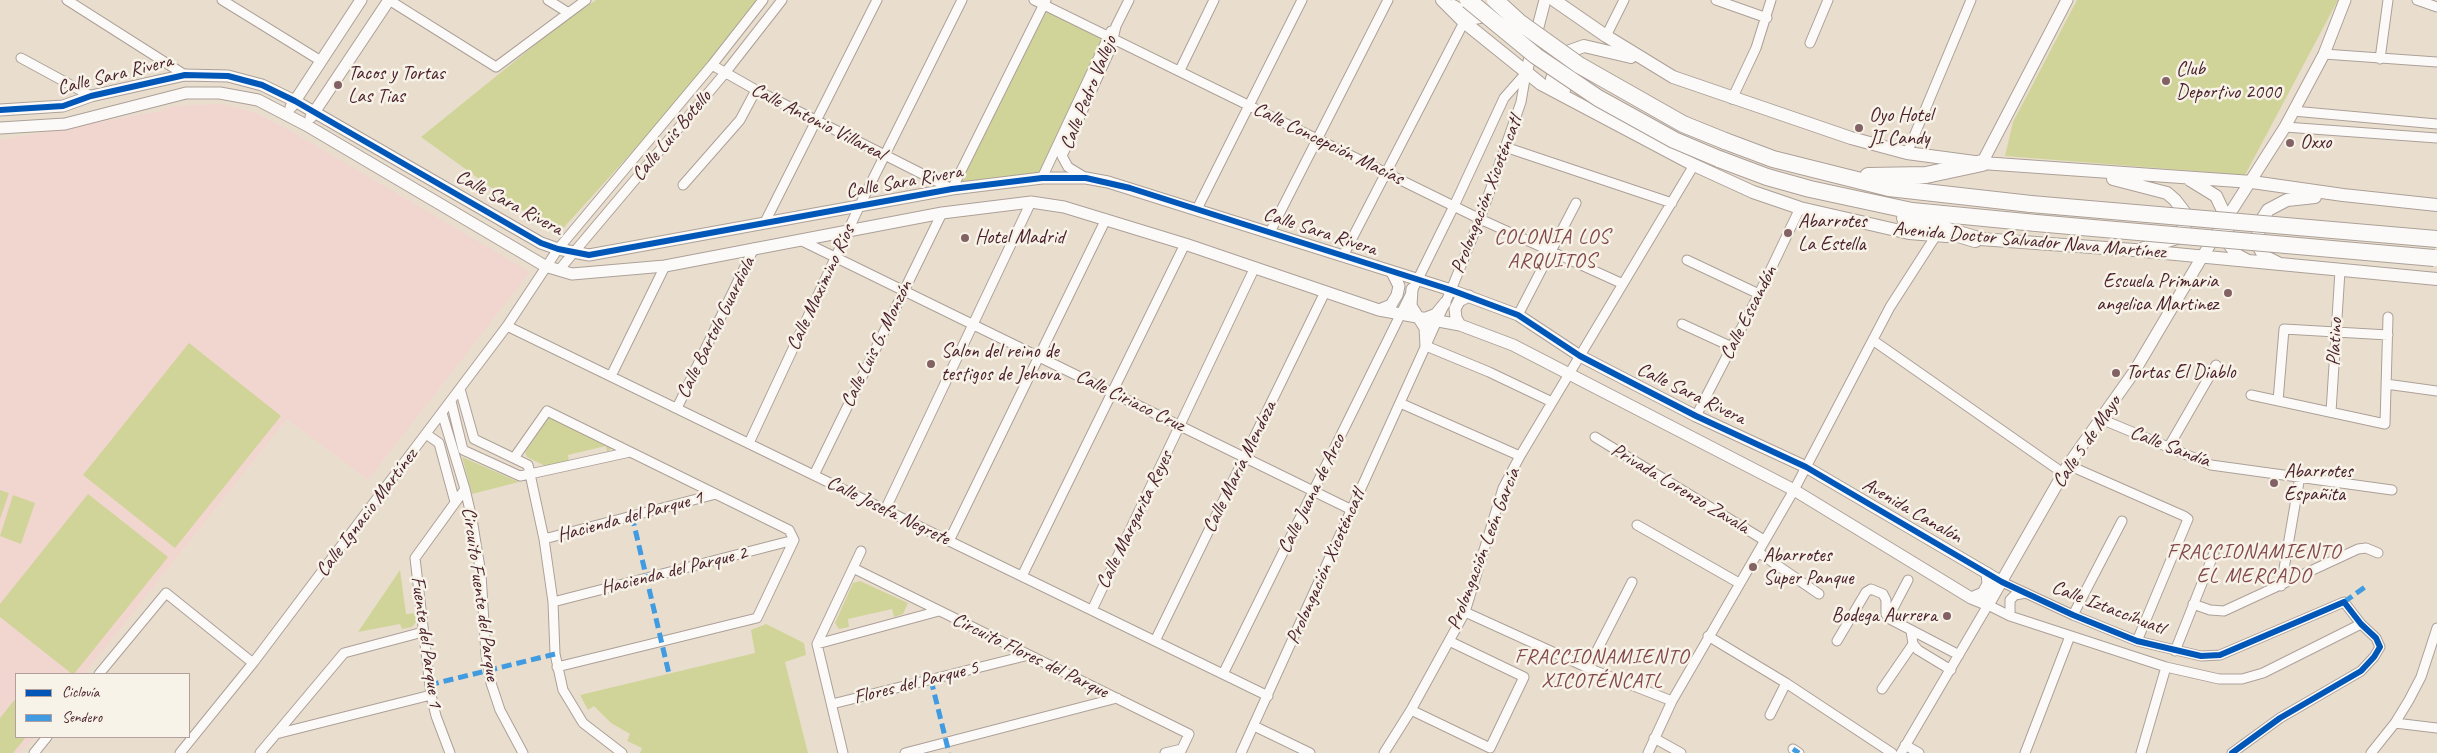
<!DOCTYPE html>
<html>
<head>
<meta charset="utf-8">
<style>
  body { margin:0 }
  #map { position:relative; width:2437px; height:753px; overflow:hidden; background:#e9dece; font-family:Caveat,sans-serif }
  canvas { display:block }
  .legend { position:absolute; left:15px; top:673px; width:175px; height:65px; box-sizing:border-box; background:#f7f3e8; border:1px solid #b29e9c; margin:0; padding:6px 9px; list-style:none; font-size:15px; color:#4a1f2b }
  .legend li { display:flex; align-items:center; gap:10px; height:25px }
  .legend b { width:25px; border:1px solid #b29e9c }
</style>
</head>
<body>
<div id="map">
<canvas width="2437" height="753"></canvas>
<ul class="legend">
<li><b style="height:6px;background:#0057b8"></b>Ciclovía</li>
<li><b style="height:6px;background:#409be1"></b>Sendero</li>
</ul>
</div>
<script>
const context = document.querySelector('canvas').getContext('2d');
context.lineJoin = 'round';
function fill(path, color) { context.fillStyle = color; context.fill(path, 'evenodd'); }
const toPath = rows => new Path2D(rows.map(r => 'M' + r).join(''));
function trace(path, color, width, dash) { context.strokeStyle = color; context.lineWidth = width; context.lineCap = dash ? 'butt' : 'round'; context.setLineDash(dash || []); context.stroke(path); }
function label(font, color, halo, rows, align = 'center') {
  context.font = font + ' Caveat,sans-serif'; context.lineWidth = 5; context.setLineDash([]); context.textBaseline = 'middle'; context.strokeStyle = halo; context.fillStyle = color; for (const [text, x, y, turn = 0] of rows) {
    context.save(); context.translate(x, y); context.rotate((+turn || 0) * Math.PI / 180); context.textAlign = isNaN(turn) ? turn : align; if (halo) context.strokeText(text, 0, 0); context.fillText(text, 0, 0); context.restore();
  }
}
fill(toPath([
  [223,104,256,113,291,131,530,272,368,480,287,419,84,674,16,674,16,737,35,737,19,753,0,753,0,140,160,111,171,106]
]), '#f1d6cf');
fill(toPath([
  [596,0,765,0,711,65,557,235,421,137,557,27],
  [2077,0,2338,0,2245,175,2005,156,2013,122],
  [1044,6,1107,36,1040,175,957,186],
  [189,343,281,416,175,548,83,475],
  [553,416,610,445,611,449,607,452,606,446,568,455,569,462,547,467,527,457,525,452,549,417],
  [462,457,519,482,472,494],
  [0,490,9,493,0,519],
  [88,494,168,557,74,674,72,674,0,617,0,604],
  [13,495,35,503,21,544,0,536],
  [400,570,406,614,415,613,416,622,412,627,402,629,400,624,358,632],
  [860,581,908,603,903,614,894,617,892,609,848,619,849,627,839,629,835,623,853,583],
  [766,624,804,643,806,655,785,662,808,753,640,753,642,748,627,741,630,734,611,723,594,706,588,710,580,695,755,653,751,630],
  [16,698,16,737,26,737,13,753,0,753,0,718]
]), '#d1d499');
const minor = toPath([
  [67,0,185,75],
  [222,0,321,61],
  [389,0,496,67,586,0],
  [548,0,567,12],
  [1034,0,1480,219,1623,284],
  [1716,0,1767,18],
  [2417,0,2437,7],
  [1606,36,1624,0],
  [1810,43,1828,0],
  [2324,54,2437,62],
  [21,58,91,96],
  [2380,59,2388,0],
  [712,65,756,90,952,189,1046,0],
  [1180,70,1214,0],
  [1732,99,1756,48,1771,0],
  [2293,111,2437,124],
  [2285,127,2437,138],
  [1505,147,1672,203],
  [1907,153,1971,0],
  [1042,178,1111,31],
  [1086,178,1068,167,1062,156,1111,48,1116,26,1129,0],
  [683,185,740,120,756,90],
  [1197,209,1302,0],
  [765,222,877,0],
  [1270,232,1388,0],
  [800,240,1352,510],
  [1343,256,1464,22],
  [1687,260,1759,294],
  [559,270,725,73,782,0],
  [1518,315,1576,203],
  [1682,324,1732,347],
  [507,326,1268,696],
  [1874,341,2063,473],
  [1426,346,1489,372,1552,402],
  [611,376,665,266],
  [2386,384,2437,391],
  [2251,395,2385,424,2388,317],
  [451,401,463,450,520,476,530,474,528,465,474,439,460,389],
  [2278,401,2284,329,2388,335],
  [1400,403,1520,456],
  [677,408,754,248],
  [2331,412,2340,271],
  [442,413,465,489,472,519,481,574,486,655,491,683,500,710,523,753],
  [1696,416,1759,294,1800,208],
  [2101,419,2211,465,2392,490],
  [426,434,439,443,455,502],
  [1595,437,1764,540],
  [749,443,859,207,962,0],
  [2168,448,2216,365],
  [514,458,547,411,789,530,794,540,757,618,557,667],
  [2068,465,2184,516,2188,519,2137,641],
  [814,475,942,213],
  [885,510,1031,202],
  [1637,525,1739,583],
  [544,539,716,494],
  [949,541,1106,219],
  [1758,552,1819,594],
  [853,568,1189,734,1180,753],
  [1022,576,1185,244],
  [2002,582,2073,615,2137,641,2201,656,2220,655,2344,602,2361,624,2376,638,2380,647,2374,657,2361,671,2280,718,2232,753],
  [2281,586,2300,476],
  [553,602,794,540],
  [2193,604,2210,610,2224,611,2358,549,2366,548,2378,553],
  [1092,610,1255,267],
  [1465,612,1588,668,1672,701],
  [2073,615,2122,521],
  [2010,616,2010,600,2015,595,2026,593],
  [1888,618,1908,580],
  [1911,631,1913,644,1918,650,1951,670],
  [1708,636,1786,683,1892,753],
  [1155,641,1325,292],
  [1837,641,1866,592,1871,589,1883,594,1886,600,1886,614,1888,618,1959,655],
  [817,644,939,611],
  [2175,651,2214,553],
  [1588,668,1632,582],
  [99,674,166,593,253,663],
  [1223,674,1454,206,1504,98,1526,73],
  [1882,689,1913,644],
  [832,704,1029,655],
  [1411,710,1490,748,1524,677,1449,641],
  [1770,715,1786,683],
  [2395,723,2437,728],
  [1254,726,1310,753],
  [276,734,431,695],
  [1654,738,1681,753],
  [1905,745,1919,753],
  [1793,749,1799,753],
  [34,753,47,737],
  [180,753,253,663,507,326,558,249,712,65,763,0],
  [260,753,344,653,423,632],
  [450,753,436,716,431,695,415,558,465,489],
  [622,753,583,723,563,690,555,654,553,602,544,539,530,474,630,452],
  [843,753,817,644,861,551],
  [905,753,1117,698],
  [1165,753,1182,749],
  [1241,753,1451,290,1480,219,1521,102,1526,73],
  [1384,753,1411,710,1465,612,1503,488,1520,456,1694,165],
  [1648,753,1672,701,1794,490,1890,307,1937,234],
  [1901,753,1988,605,2010,616,2166,667,2219,679,2242,679,2263,673,2361,624],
  [2025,753,2070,636],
  [2141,753,2166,667],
  [2371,753,2395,723,2409,700,2421,677,2437,628]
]);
const tertiary = toPath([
  [1526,73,1545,0],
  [291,107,361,0],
  [0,110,63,106,91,96,185,75,228,76,262,85,295,101,541,243,558,249,589,255,952,189,1042,178,1086,178,1108,182,1451,290,1518,315,1580,356,1696,416,1806,467,2002,582],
  [311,117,389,0],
  [0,128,65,124,186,93,220,93,258,100,306,125,545,266,572,274,665,266,942,213,1031,202,1064,207,1185,244,1379,310,1460,325,1513,345,1794,490,1971,598,1988,605,2068,465,2134,372,2202,257,2285,127,2324,54,2345,0],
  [1982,163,2067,0],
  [1412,289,1411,306,1425,328,1426,346],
  [1379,310,1391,305,1397,295,1399,286,1392,272],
  [1426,318,1436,314,1445,303],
  [1460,325,1456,318,1455,309,1459,301,1469,296],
  [1971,598,1983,593,1988,584,1987,573]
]);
const secondary = toPath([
  [1442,0,1464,22,1541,84,1694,165,1753,192,1800,208,1909,233,1947,236],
  [1554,0,1606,36,1673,77,1851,138,1907,153,1982,163,2252,182,2343,195,2437,205],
  [1453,6,1474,18,1485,16,1491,12],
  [1564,90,1554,82,1552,79,1558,61,1570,51,1584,46,1631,57],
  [2113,179,2167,193,2175,200,2185,213,2185,225,2177,238,2144,248],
  [2190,180,2216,196,2225,215,2229,244,2237,255,2248,261],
  [1966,238,2134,250,2437,279],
  [2278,263,2264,256,2259,247,2258,234,2263,218,2268,210,2287,200,2315,197]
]);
const motorway = toPath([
  [1725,141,1773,159,1889,188,2031,204],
  [1719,159,1767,177,1810,189,1912,211,2036,223],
  [1868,176,1926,175,1982,163],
  [1905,218,1975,239]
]);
trace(minor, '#aca098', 11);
trace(tertiary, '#aca098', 13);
trace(secondary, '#aca098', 14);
trace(motorway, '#aca098', 18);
trace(minor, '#fcfaf8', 9);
trace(tertiary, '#fcfaf8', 11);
trace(secondary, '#fcfaf8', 12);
trace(motorway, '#fcfaf8', 16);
const motorwayBridge = toPath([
  [1468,0,1536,56,1598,98,1674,140,1719,159],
  [1495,0,1519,22,1579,65,1683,124,1725,141],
  [2031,204,2437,239],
  [2036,223,2434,258]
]);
trace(motorwayBridge, '#aca098', 18, []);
trace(motorwayBridge, '#fcfaf8', 16);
trace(toPath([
  [632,516,669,674],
  [2344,602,2368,585],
  [931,680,949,753],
  [429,685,555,654],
  [1793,749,1799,753]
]), '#409be1', 5, [10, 5]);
trace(toPath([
  [0,110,63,106,91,96,185,75,228,76,262,85,295,101,541,243,558,249,589,255,952,189,1042,178,1086,178,1130,188,1451,290,1518,315,1580,356,1696,416,1806,467,2002,582,2073,615,2137,641,2201,656,2220,655,2344,602,2361,624,2376,638,2380,647,2374,657,2361,671,2280,718,2232,753]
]), '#0057b8', 6);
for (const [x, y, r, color] of [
  [2166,81,5,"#826264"],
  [338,85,5,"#826264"],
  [1859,128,5,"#826264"],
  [2290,143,5,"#826264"],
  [1788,233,5,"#826264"],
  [965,238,5,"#826264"],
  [2228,293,5,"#826264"],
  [931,364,5,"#826264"],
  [2116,373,5,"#826264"],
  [2274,483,5,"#826264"],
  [1753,567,5,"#826264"],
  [1947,616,5,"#826264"]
]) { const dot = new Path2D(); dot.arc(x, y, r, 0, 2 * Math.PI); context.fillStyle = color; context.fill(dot); trace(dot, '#f7f3e8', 2); }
label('20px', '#4a1f2b', '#f7f3e8', [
  ["Club",2176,70],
  ["Deportivo 2000",2176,93],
  ["Tacos y Tortas",348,74],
  ["Las Tias",348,97],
  ["Oyo Hotel",1869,116],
  ["JI Candy",1869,139],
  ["Oxxo",2300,143],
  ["Abarrotes",1798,222],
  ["La Estella",1798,245],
  ["Hotel Madrid",975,238],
  ["Escuela Primaria",2218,282,"right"],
  ["angelica Martinez",2218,305,"right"],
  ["Salon del reino de",941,352],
  ["testigos de Jehova",941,375],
  ["Tortas El Diablo",2126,373],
  ["Abarrotes",2284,472],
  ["Españita",2284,495],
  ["Abarrotes",1763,556],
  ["Super Panque",1763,579],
  ["Bodega Aurrera",1937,616,"right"]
], 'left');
label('20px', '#4a1f2b', '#f7f3e8', [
  ["Calle Sara Rivera",115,75,-14],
  ["Calle Pedro Vallejo",1089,93,-68],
  ["Calle Antonio Villareal",818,122,27],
  ["Calle Luis Botello",672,136,-50],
  ["Calle Concepción Macías",1328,144,26],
  ["Calle Sara Rivera",904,182,-10],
  ["Prolongación Xicoténcatl",1487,195,-69],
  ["Calle Sara Rivera",509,203,28],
  ["Calle Sara Rivera",1320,232,18],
  ["Avenida Doctor Salvador Nava Martínez",2029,241,5],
  ["Calle Maximino Ríos",821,288,-65],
  ["Calle Escandón",1749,313,-63],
  ["Calle Bartolo Guardiola",716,328,-64],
  ["Platino",2335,342,-87],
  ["Calle Luis G. Monzón",877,344,-64],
  ["Calle Sara Rivera",1691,394,26],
  ["Calle Ciriaco Cruz",1130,401,26],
  ["Calle 5 de Mayo",2087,442,-56],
  ["Calle Sandía",2170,447,21],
  ["Calle María Mendoza",1240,467,-64],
  ["Privada Lorenzo Zavala",1680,489,31],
  ["Calle Juana de Arco",1312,494,-64],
  ["Calle Josefa Negrete",888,511,26],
  ["Avenida Canalón",1912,511,30],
  ["Calle Ignacio Martínez",367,513,-53],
  ["Hacienda del Parque 1",630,517,-15],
  ["Calle Margarita Reyes",1135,520,-64],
  ["Prolongación León García",1484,549,-69],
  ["Prolongación Xicoténcatl",1326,567,-66],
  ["Hacienda del Parque 2",674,571,-14],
  ["Circuito Fuente del Parque",480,594,82],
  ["Calle Iztaccíhuatl",2108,608,21],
  ["Fuente del Parque 1",426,642,82],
  ["Circuito Flores del Parque",1030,656,26],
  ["Flores del Parque 5",916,683,-14]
]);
context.letterSpacing = '1px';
label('21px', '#83484c', '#f7f3e8', [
  ["COLONIA LOS",1552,237],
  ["ARQUITOS",1552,261],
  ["FRACCIONAMIENTO",2254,552],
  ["EL MERCADO",2254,576],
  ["FRACCIONAMIENTO",1602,657],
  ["XICOTÉNCATL",1602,681]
]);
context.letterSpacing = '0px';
</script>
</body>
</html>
